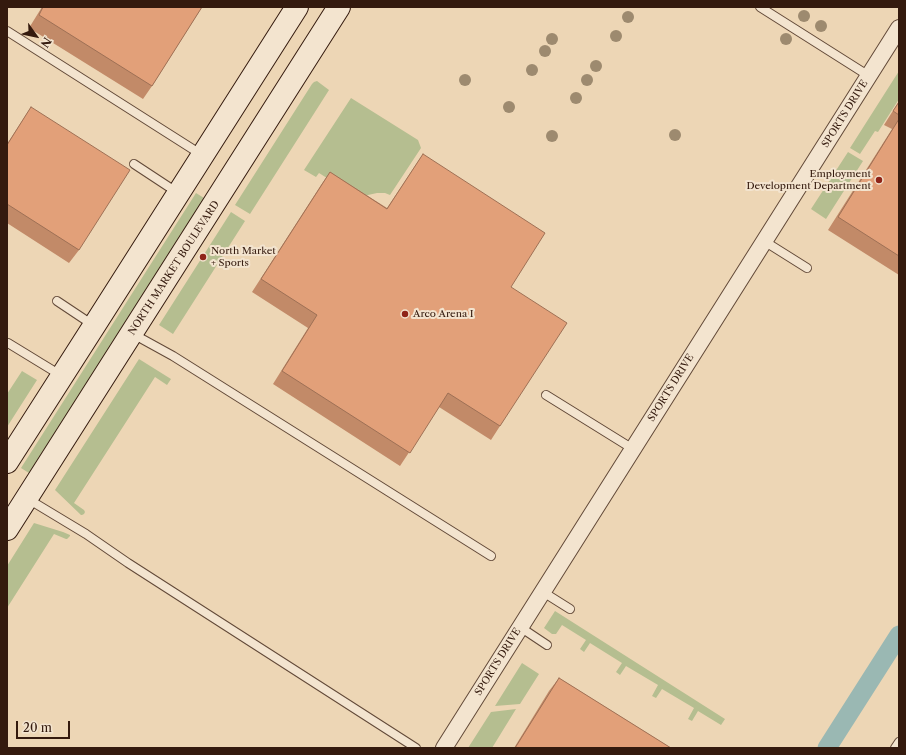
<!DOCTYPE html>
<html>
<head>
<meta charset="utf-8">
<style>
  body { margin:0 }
  #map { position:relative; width:906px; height:755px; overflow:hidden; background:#edd6b5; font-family:"Libre Caslon Text",serif }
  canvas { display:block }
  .frame { position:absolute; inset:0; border:8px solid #341a0e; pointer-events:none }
  .north { position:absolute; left:16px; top:16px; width:40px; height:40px; -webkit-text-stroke:3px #f3e4cf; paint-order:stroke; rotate:123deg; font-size:11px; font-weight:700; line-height:16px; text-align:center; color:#341a0e }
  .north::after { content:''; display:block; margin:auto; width:14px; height:18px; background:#341a0e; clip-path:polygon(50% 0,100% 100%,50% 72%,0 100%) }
  .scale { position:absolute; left:16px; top:721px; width:54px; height:18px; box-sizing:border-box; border:2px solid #341a0e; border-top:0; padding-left:5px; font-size:12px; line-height:14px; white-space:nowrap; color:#341a0e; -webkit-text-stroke:3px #f3e4cf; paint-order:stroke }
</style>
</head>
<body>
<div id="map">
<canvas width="906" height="755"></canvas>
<div class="frame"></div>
<div class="north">N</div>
<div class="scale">20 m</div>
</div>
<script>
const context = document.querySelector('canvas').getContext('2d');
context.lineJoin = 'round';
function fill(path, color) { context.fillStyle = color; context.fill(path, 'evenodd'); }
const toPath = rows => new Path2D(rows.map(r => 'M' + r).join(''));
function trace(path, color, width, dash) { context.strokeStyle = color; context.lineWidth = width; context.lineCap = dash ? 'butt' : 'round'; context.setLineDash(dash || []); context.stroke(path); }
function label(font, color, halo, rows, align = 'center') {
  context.font = font + ' "Libre Caslon Text",serif'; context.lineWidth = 4; context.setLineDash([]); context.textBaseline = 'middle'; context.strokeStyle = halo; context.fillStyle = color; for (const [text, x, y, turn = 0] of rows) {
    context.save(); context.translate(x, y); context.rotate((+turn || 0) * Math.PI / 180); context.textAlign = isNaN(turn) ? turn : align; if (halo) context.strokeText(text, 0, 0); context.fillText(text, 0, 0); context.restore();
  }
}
fill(toPath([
  [899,71,899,99,878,132,875,131,860,154,850,148],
  [317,81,329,90,250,214,235,205,312,84,314,82],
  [351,98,418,140,421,148,390,195,385,193,377,193,368,195,360,199,319,173,316,177,304,170],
  [848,152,863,161,826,219,811,209],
  [196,193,204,198,29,473,21,468],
  [231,212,245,221,173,334,159,325],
  [139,359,171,379,167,385,155,377,74,503,84,510,85,512,84,514,82,515,81,515,55,490],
  [22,371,37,380,7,427,7,394],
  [34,523,63,532,70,535,70,536,67,539,66,539,54,534,7,608,7,566],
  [555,611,725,719,721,725,698,711,692,721,688,719,694,708,662,689,656,698,652,696,658,685,626,666,620,675,616,672,622,663,590,643,584,652,580,649,586,640,562,625,556,634,552,634,544,628],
  [522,663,539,674,520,704,495,706],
  [516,709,492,748,468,748,491,712]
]), '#b5be90');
trace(toPath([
  [827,748,899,635]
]), '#9ab8b3', 19);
const lane = toPath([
  [760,7,869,76],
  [7,31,202,155],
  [134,164,178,193],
  [764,241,807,268],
  [57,301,93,325],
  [133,334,173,356,491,556],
  [8,343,62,376],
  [546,395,633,449],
  [28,499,86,534,128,563,416,748],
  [543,592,570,609],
  [520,627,547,645],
  [895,748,899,742]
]);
const street = toPath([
  [444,748,899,28]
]);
const secondary = toPath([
  [7,462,94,326,297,7],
  [7,529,339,7]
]);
trace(lane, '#624938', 10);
trace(street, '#624938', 18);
trace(secondary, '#341a0e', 24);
trace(lane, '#f3e4cf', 8);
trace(street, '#f3e4cf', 16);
trace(secondary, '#f3e4cf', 22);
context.fillStyle = '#9d8a6f';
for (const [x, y] of [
  [804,16],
  [628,17],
  [821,26],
  [616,36],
  [552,39],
  [786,39],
  [545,51],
  [596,66],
  [532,70],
  [465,80],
  [587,80],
  [576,98],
  [509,107],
  [675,135],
  [552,136]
]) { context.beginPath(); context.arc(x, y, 6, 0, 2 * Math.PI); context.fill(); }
fill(toPath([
  [42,7,202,7,152,86,143,99,29,28],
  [899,101,899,275,828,230,892,129,884,125],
  [31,107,79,250,69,263,7,223,7,144],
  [423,154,511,287,500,426,491,440,439,407,400,466,273,384,308,328,252,292,321,185,330,172,387,208],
  [559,678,671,748,514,748,549,691]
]), '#c28a68');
const building = toPath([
  [43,7,202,7,152,86,39,15,43,7],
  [899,102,899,115,893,111,899,102],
  [31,107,130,170,79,250,7,204,7,145,31,107],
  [899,119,899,256,838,217,899,119],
  [423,154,545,233,511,287,567,323,500,426,448,393,410,453,282,371,317,315,261,279,330,172,387,209,423,154],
  [559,678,671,748,515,748,559,678]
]);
fill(building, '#e2a079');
trace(building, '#9e7055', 1);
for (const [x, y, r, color] of [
  [879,180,4,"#8f2418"],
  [203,257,4,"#8f2418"],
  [405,314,4,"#8f2418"]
]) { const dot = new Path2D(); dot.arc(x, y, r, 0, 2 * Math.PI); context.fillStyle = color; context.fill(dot); trace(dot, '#f3e4cf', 1.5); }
label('10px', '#341a0e', '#f3e4cf', [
  ["SPORTS DRIVE",845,114,-58],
  ["NORTH MARKET BOULEVARD",174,268,-57],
  ["SPORTS DRIVE",671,388,-58],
  ["SPORTS DRIVE",498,662,-58]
]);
label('10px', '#341a0e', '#f3e4cf', [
  ["Employment",871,174,"right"],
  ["Development Department",871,186,"right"],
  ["North Market",211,251],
  ["+ Sports",211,263],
  ["Arco Arena I",413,314]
], 'left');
</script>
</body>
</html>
